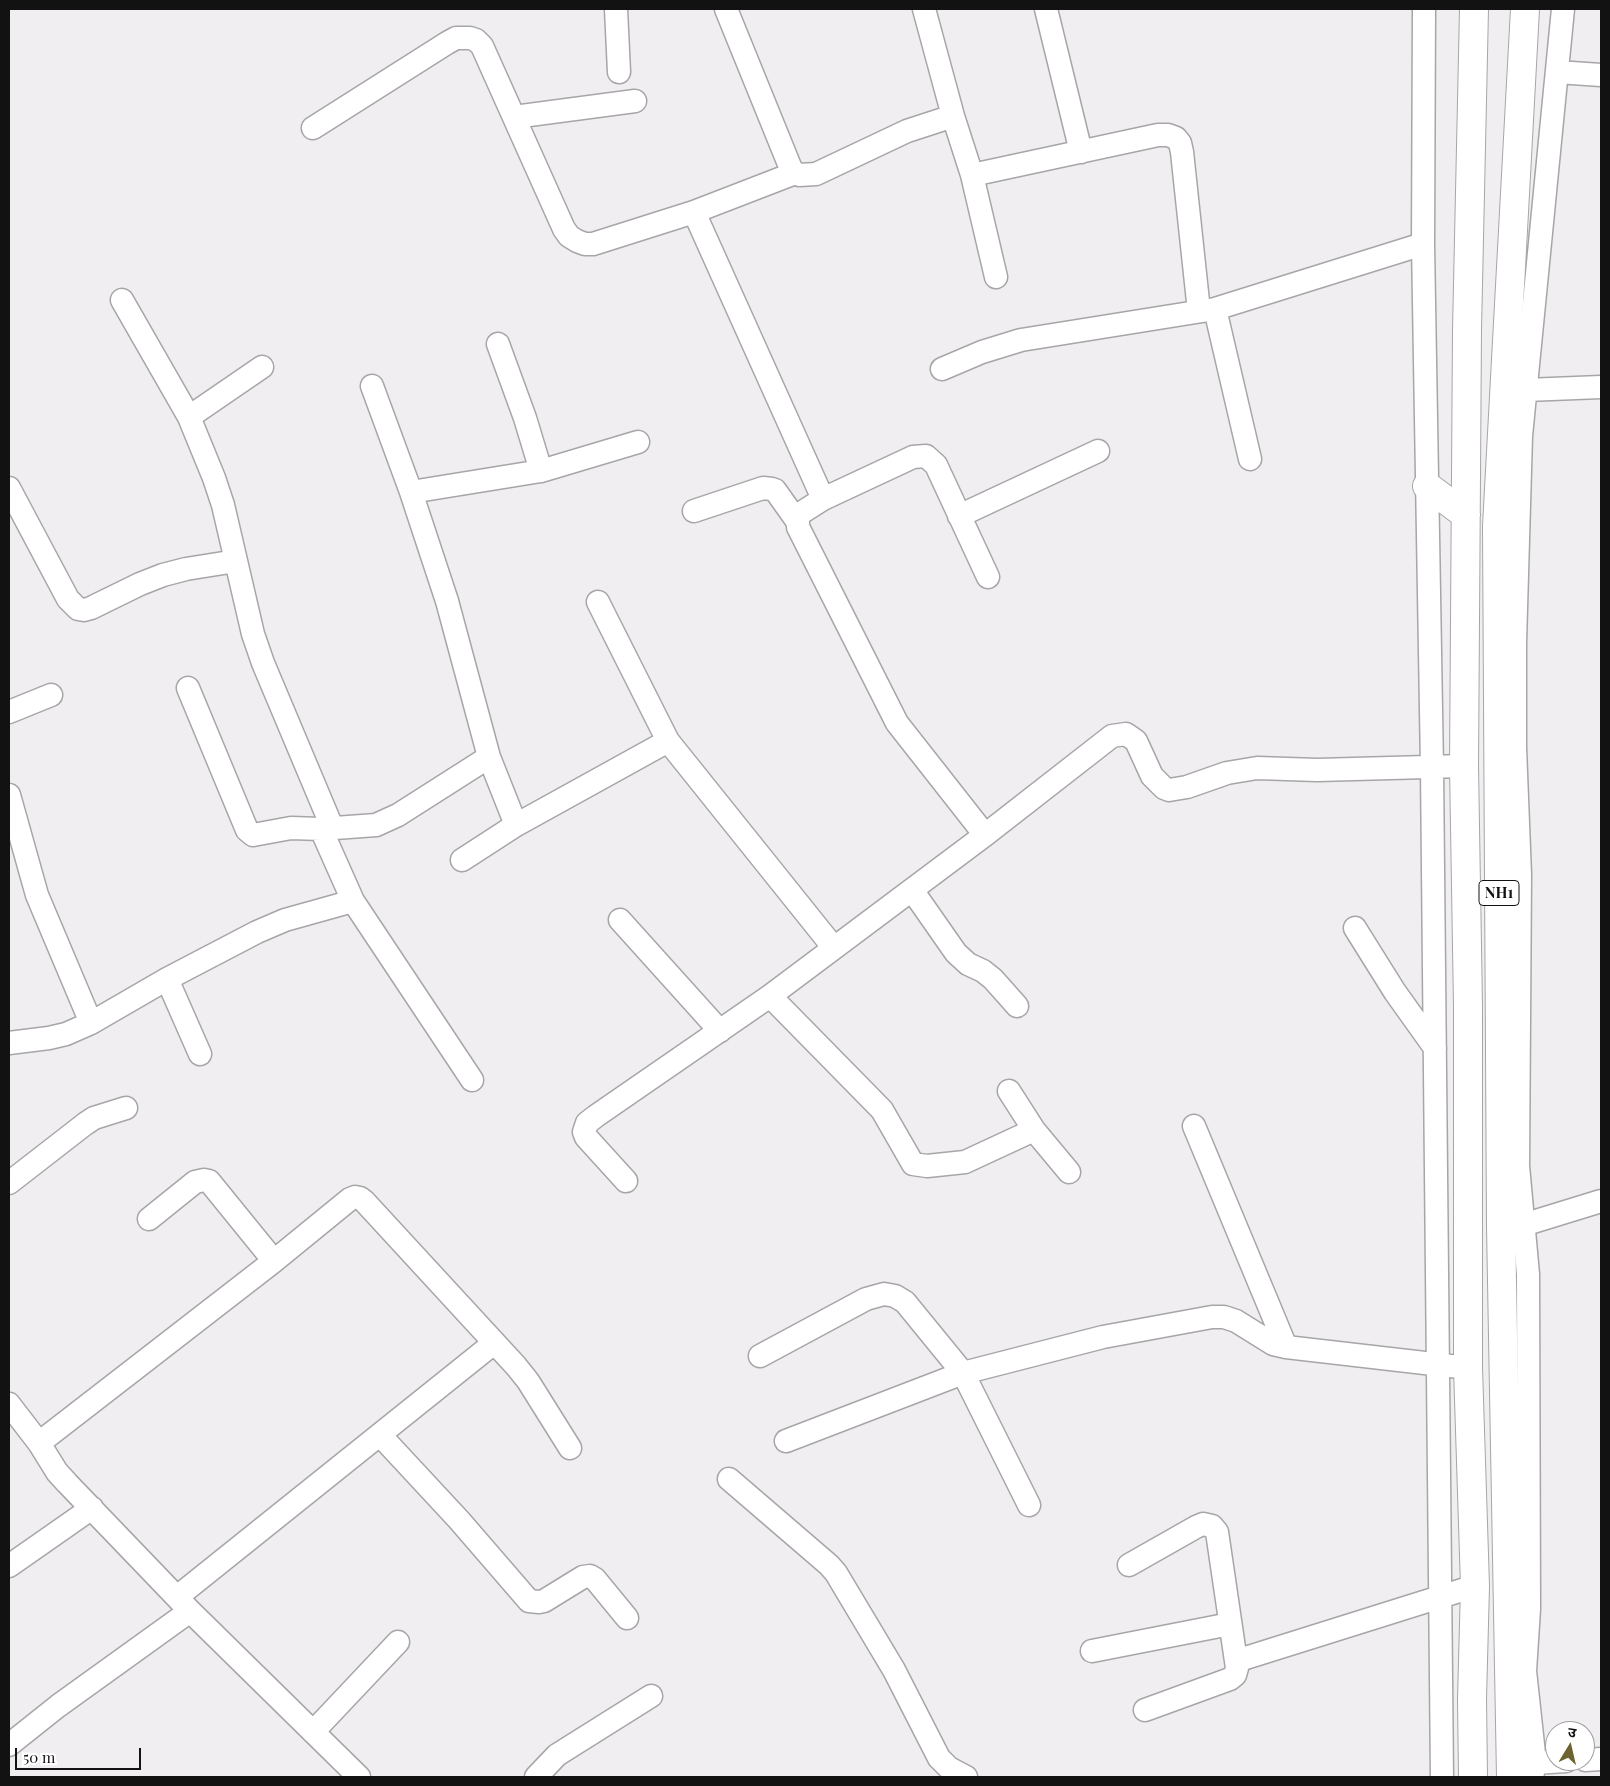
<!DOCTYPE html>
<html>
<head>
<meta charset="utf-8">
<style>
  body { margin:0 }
  #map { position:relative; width:1610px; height:1786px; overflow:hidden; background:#f0eef1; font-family:"Playfair Display","Noto Sans Devanagari",serif }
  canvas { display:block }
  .frame { position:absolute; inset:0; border:10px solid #131213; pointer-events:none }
  .north { position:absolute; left:1545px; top:1721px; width:50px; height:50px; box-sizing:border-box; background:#fff; border:1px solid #a1a0a1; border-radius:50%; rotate:9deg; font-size:14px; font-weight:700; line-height:20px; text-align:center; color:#131213 }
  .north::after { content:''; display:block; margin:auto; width:18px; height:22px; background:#6d6330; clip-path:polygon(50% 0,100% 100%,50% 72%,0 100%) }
  .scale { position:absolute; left:15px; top:1748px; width:126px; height:22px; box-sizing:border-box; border:2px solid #131213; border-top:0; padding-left:6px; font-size:15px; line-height:18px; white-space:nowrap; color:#131213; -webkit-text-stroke:4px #fff; paint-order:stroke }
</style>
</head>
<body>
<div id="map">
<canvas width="1610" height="1786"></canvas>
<div class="frame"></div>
<div class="north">उ</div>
<div class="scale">50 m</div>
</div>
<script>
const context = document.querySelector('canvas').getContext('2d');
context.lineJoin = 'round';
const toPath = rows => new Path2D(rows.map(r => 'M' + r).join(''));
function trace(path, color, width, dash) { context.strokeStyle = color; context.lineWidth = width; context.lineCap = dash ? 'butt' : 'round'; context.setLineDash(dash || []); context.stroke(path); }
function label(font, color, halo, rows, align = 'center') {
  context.font = font + ' "Playfair Display",serif'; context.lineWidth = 4.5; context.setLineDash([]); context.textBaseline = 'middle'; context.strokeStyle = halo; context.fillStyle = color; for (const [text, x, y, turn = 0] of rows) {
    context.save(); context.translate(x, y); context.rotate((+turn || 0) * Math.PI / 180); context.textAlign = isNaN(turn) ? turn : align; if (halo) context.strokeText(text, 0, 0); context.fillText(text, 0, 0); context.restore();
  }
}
const minor = toPath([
  [616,9,619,72],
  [726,9,791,169,795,173,799,175,816,174,907,131,953,116],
  [924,9,953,116,972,175,1158,135,1168,135,1176,138,1180,143,1182,152,1199,311],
  [1046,9,1081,152],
  [1424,9,1423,244,1432,768,1442,1777],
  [1557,72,1601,75],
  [514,117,635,101],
  [313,128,447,43,456,38,470,38,476,40,482,46,564,229,569,236,577,241,585,244,593,244,694,212,795,173],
  [972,175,996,277],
  [694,212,823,499],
  [122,300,189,417,214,478,223,505,253,634,263,663,332,827],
  [1215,309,1250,459],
  [498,344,525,418,541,471],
  [942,369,982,352,1021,340,1215,309,1423,244],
  [372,386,411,492,447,601,489,757,516,825],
  [1526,390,1601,387],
  [189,417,262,367],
  [9,488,68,599,78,609,84,610,91,608,140,584,163,575,186,569,236,561],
  [411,492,541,471,638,442],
  [694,511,763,488,772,489,775,490,797,521],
  [959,516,1098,451],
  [598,602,668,741,834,948],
  [188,688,247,830,253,835,291,828,321,829,376,825,398,815,489,757],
  [9,712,51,695],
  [9,795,37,895,91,1023],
  [321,829,353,901,472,1080],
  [985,835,897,723,798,527,798,517,801,513,823,499,913,457,926,456,936,465,988,577],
  [462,860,516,825,668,741],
  [912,890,956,953,968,964,983,971,993,979,1017,1006],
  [620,920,720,1031],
  [1355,928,1395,992,1435,1048],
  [167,979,200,1054],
  [770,996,882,1110,913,1164,927,1166,965,1162,1034,1130],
  [9,1043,49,1038,66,1034,91,1023,167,979,257,932,285,920,353,901],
  [1009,1091,1034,1130,1069,1172],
  [1194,1126,1286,1347],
  [626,1181,586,1137,584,1132,587,1123,596,1116,770,996,985,835,1112,736,1126,734,1136,741,1152,776,1164,788,1169,790,1187,787,1227,773,1257,768,1317,770,1464,766],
  [9,1183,85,1124,94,1118,126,1108],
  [149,1219,195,1182,204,1180,209,1181,274,1261],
  [1508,1226,1523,1225,1601,1201],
  [760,1356,866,1299,884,1294,895,1296,905,1302,963,1373,1029,1505],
  [9,1404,39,1443,57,1472,67,1483,190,1611,359,1777],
  [380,1435,459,1520,529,1601,539,1602,544,1601,583,1577,590,1576,595,1579,627,1618],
  [786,1441,963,1373,1103,1337,1212,1317,1224,1317,1236,1321,1273,1344,1286,1347,1468,1368],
  [39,1443,274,1261,350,1199,355,1197,360,1198,364,1201,516,1366,528,1381,570,1448],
  [729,1479,829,1565,836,1573,894,1670,939,1758,949,1768,966,1777],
  [1129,1565,1196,1527,1203,1524,1212,1526,1217,1532,1237,1668,1235,1675,1230,1679,1145,1710],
  [9,1566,92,1508],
  [177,1597,494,1343],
  [1092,1651,1230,1624],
  [1236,1661,1475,1586],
  [313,1732,398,1642],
  [9,1745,58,1706,190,1611],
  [1520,1759,1535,1763,1566,1761],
  [1585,1760,1601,1759],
  [536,1777,557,1755,651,1696],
  [1532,1777,1535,1763,1525,1671,1529,1609,1528,1274,1518,1166,1520,875,1515,747,1515,643,1521,436,1563,9]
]);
const highway = toPath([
  [1427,486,1466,515],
  [1473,1777,1472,1699,1475,1586,1468,1368,1468,1007,1464,766,1467,330,1474,9],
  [1511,1777,1501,1226,1497,526,1525,9]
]);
trace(minor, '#a7a5a8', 25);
trace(highway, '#a7a5a8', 30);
trace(minor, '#fff', 22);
trace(highway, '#fff', 28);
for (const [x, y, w] of [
  [1499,893,40]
]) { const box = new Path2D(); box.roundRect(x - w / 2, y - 12.5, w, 25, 4); context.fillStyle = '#fff'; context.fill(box); trace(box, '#131213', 1); }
label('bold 15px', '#131213', null, [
  ["NH1",1499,893]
]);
</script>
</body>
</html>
